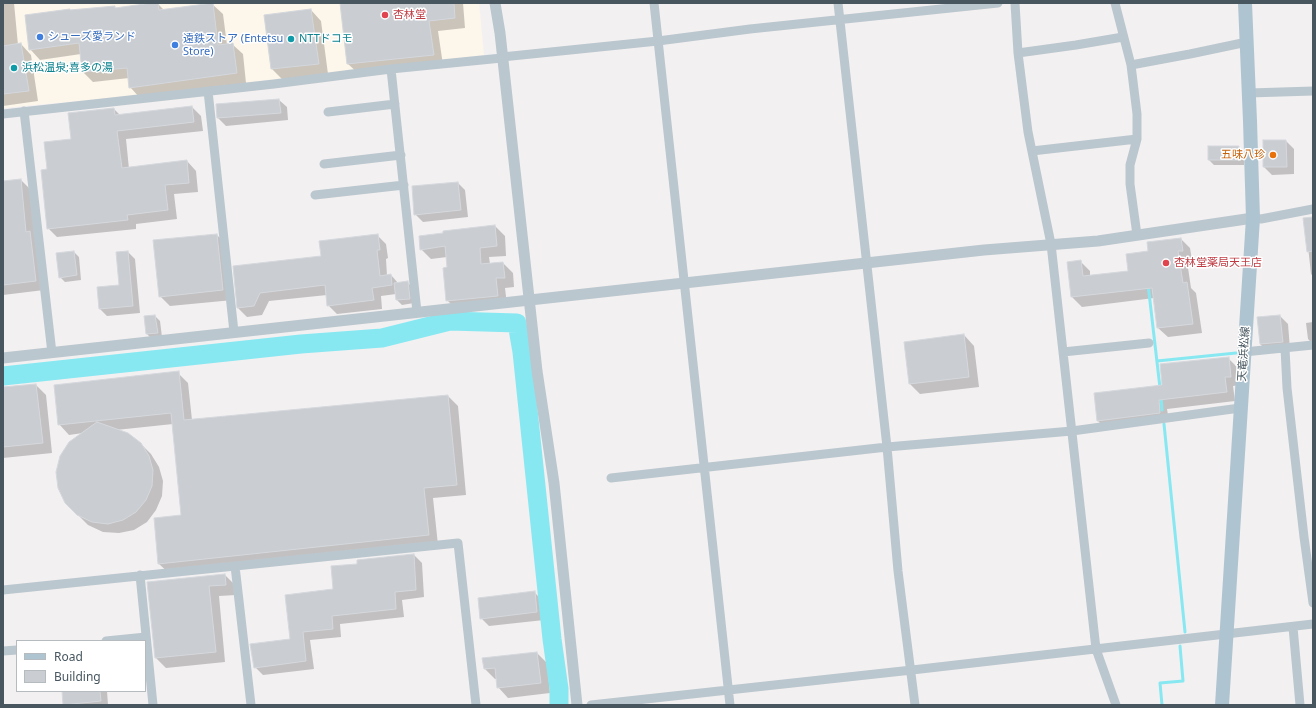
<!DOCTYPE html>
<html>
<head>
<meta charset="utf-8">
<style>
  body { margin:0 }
  #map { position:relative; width:1316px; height:708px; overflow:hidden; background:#f3f0f1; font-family:"Noto Sans",sans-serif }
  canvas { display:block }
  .frame { position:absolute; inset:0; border:4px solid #47565f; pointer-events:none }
  .legend { position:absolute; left:16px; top:640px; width:130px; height:52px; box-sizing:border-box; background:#fff; border:1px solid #b5bbbf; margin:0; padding:5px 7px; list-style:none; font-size:12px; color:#47565f }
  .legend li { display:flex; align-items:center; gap:8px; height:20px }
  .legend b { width:20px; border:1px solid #b5bbbf }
</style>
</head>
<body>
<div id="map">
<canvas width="1316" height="708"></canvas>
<div class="frame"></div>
<ul class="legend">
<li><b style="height:5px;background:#afc4d1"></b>Road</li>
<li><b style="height:11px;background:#caced3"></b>Building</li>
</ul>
</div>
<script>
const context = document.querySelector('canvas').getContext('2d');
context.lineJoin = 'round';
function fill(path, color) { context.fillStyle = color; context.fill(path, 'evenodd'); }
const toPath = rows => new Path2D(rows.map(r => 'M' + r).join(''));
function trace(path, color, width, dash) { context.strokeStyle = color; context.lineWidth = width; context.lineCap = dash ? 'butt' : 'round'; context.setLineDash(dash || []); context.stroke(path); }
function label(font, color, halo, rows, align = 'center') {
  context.font = font + ' "Noto Sans","Noto Sans JP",sans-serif'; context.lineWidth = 3; context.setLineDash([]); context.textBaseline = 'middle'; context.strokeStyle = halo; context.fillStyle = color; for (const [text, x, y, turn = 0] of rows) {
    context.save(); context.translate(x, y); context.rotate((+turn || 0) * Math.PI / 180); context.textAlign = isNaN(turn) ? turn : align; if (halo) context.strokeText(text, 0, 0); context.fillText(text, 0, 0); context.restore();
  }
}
fill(toPath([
  [3,3,479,3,484,55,120,97,3,108]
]), '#fdf6ea');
fill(toPath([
  [3,3,14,3,18,45,21,44,31,55,38,101,3,106],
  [157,3,164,10,212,4,223,14,227,45,232,44,243,54,246,83,140,98,130,87,129,78,93,82,83,72,81,54,40,60,30,49,114,7,117,9],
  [341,3,463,3,465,28,438,31,443,65,359,74,348,64],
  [311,10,321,21,328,74,282,79,272,69],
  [279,100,287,107,288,120,226,126,218,118,217,105],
  [192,107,201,116,203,131,126,139,129,169,187,161,196,171,198,192,174,194,177,219,136,224,136,229,57,237,48,228,49,170,73,140,114,109,120,115],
  [1286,141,1294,149,1294,174,1272,175,1264,167],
  [1209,147,1239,147,1244,152,1244,165,1214,165,1209,160],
  [21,180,30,189,44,290,3,295,3,182],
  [458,183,465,190,468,217,423,222,415,214],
  [1313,218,1313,276,1311,274,1305,219],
  [495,226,505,236,506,256,489,257,490,264,503,263,513,273,514,287,505,288,507,305,457,310,447,300,448,268,447,257,431,259,421,249],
  [217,235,227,245,233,300,170,306,160,296],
  [377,235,386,244,388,258,386,259,387,276,391,275,398,283,407,282,412,287,414,303,402,305,397,300,396,294,381,296,382,309,337,314,328,305,327,295,269,301,262,315,247,317,238,308,234,267,322,257],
  [1181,239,1190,248,1192,260,1187,261,1191,288,1196,293,1202,333,1168,337,1158,328,1154,298,1082,307,1072,297,1068,262,1080,261,1090,271,1090,276,1130,272,1149,252],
  [74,252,79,257,81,280,65,282,60,277],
  [128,252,135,259,140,313,107,316,100,309,120,286],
  [155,316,160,321,162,337,152,339,147,334],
  [1280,316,1288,324,1290,349,1268,352,1260,344,1258,318],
  [1313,322,1313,344,1308,339,1306,323],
  [964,335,974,346,979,387,920,394,910,384],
  [1228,358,1237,367,1239,385,1233,386,1235,401,1167,409,1169,421,1107,430,1098,421,1095,394,1163,386],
  [178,373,188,383,192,420,448,396,458,406,466,495,433,498,438,545,170,574,159,564,182,516,173,424,116,430,140,443,151,454,159,467,163,481,162,496,156,510,147,522,134,530,119,533,103,532,88,525,66,503,83,433,69,435,59,424],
  [36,385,46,395,52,453,3,458,3,388],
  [414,555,422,563,424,597,402,600,404,617,340,624,341,637,310,640,314,669,263,675,255,667,291,640,358,565,358,560],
  [225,575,235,585,236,595,219,596,225,662,166,668,156,658,148,583],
  [534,592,542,600,544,620,489,626,481,618],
  [537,653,547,663,550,693,508,698,498,687,497,679,495,679,485,669],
  [63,691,107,691,108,705,65,705]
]), '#0003');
trace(toPath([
  [1148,284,1160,388],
  [1157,361,1236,353],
  [1161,397,1162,410],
  [1164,424,1185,632],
  [1162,705,1160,683,1183,681,1180,646]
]), '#87e8f2', 3);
trace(toPath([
  [3,376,301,344,382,338,450,321,517,323,522,352,552,639,559,689,559,705]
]), '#87e8f2', 19);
const building = toPath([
  [152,3,158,3,159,10,213,3,218,45,233,43,237,73,129,88,127,68,82,72,79,43,29,50,25,15,70,9,70,10,115,6,115,8,152,3],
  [340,3,454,3,455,18,429,21,434,55,347,64,340,3],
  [311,9,319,64,271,69,264,15,311,9],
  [21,43,29,91,3,94,3,46,21,43],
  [279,99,281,113,217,118,216,104,279,99],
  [192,106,194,122,117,131,122,168,187,160,189,183,165,185,168,210,127,215,128,220,47,229,41,170,47,169,44,142,71,139,68,113,114,108,115,115,192,106],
  [1263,140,1286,140,1287,167,1263,167,1263,140],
  [1208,146,1239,146,1239,160,1208,160,1208,146],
  [21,179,26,232,30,231,36,281,3,285,3,181,21,179],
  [458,182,461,210,414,215,412,186,458,182],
  [1313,217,1313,251,1307,252,1303,218,1313,217],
  [495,225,497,246,480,248,481,264,503,262,505,278,496,278,498,296,446,301,443,268,447,267,445,246,420,250,419,236,443,233,443,231,495,225],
  [217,234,223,290,159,297,153,240,217,234],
  [378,234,380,250,377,250,380,276,391,274,392,285,372,288,374,300,327,306,325,285,260,293,254,306,237,308,233,266,321,256,319,241,378,234],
  [1181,238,1183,251,1178,251,1183,283,1187,282,1193,324,1157,328,1152,288,1071,297,1067,262,1081,260,1083,276,1128,271,1126,254,1148,251,1147,242,1181,238],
  [74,251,77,275,59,278,56,253,74,251],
  [128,251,133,306,99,309,97,287,119,285,116,252,128,251],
  [408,281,410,299,396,300,394,283,408,281],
  [155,315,158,333,146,334,144,316,155,315],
  [1280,315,1283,342,1260,344,1257,317,1280,315],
  [964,334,969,377,909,384,904,342,964,334],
  [1229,357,1231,377,1225,377,1227,392,1159,400,1160,413,1097,421,1094,393,1162,385,1160,364,1229,357],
  [179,371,184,420,448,395,457,485,424,488,429,535,158,564,154,518,181,515,171,413,58,425,54,385,179,371],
  [36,384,43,443,3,447,3,387,36,384],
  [97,422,128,433,141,443,149,456,153,470,152,486,146,500,136,512,123,520,108,524,92,522,77,515,65,503,58,488,56,472,60,456,69,442,97,422],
  [414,554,416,590,395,592,396,609,332,616,333,629,303,632,306,661,254,668,250,644,290,639,285,595,333,589,331,566,357,564,357,560,414,554],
  [225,574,226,585,209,586,216,652,155,658,147,582,225,574],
  [535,591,537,612,480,619,478,598,535,591],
  [537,652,541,683,497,688,495,668,484,669,482,658,537,652],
  [62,691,100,691,101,701,63,705,62,691]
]);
fill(building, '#caced3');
trace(building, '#d4d7dc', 1);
trace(toPath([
  [654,3,730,705],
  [838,3,887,447,898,571,915,705],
  [1015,3,1018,53,1028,132,1051,244,1096,649,1116,705],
  [1115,3,1131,65,1137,114,1137,139,1130,165,1130,184,1137,235],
  [1018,53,1076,45,1123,37],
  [502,57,658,41,750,29,998,3],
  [1131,65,1190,54,1247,42],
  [391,69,417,312],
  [208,91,234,332],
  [1249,93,1313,91],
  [24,111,52,353],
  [328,112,395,104],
  [3,114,274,84,391,69,502,58],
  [1032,151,1137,139],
  [324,164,401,155],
  [315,195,404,185],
  [1253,218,1261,219,1313,209],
  [1285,348,1287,388,1304,537,1313,603],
  [1063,352,1149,343],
  [1244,352,1313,345],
  [611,478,887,447,1072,431,1240,408],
  [235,566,251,705],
  [140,575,153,705],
  [3,590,458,543,476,705],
  [1293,627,1300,705],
  [106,641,146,637],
  [3,651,17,650],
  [591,705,912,670,1313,624]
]), '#bbc7ce', 9);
trace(toPath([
  [495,3,500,33,537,371,554,483,577,705],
  [3,358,984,250,1098,241,1253,218]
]), '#bbc7ce', 11);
trace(toPath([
  [1222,705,1253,218,1250,121,1245,3]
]), '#afc4d1', 14);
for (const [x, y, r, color] of [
  [385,15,4,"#e0444e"],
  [40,37,4,"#3f7fe0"],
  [291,39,4,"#0f9aa8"],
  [175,45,4,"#3f7fe0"],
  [14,68,4,"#0f9aa8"],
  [1273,155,4,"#e8710a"],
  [1166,263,4,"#e0444e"]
]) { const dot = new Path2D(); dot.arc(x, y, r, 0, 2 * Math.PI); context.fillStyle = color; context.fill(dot); trace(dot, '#fff', 1.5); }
label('11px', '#be3a42', '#fff', [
  ["杏林堂",393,15],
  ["杏林堂薬局天王店",1174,263]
], 'left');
label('11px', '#366cbe', '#fff', [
  ["シューズ愛ランド",48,37],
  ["遠鉄ストア (Entetsu",183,39],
  ["Store)",183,52]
], 'left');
label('11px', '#0d838f', '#fff', [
  ["NTTドコモ",299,39],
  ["浜松温泉;喜多の湯",22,68]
], 'left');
label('11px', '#c56008', '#fff', [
  ["五味八珍",1265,155]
], 'right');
label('11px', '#47565f', '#fff', [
  ["天竜浜松線",1244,354,-86]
]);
</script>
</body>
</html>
